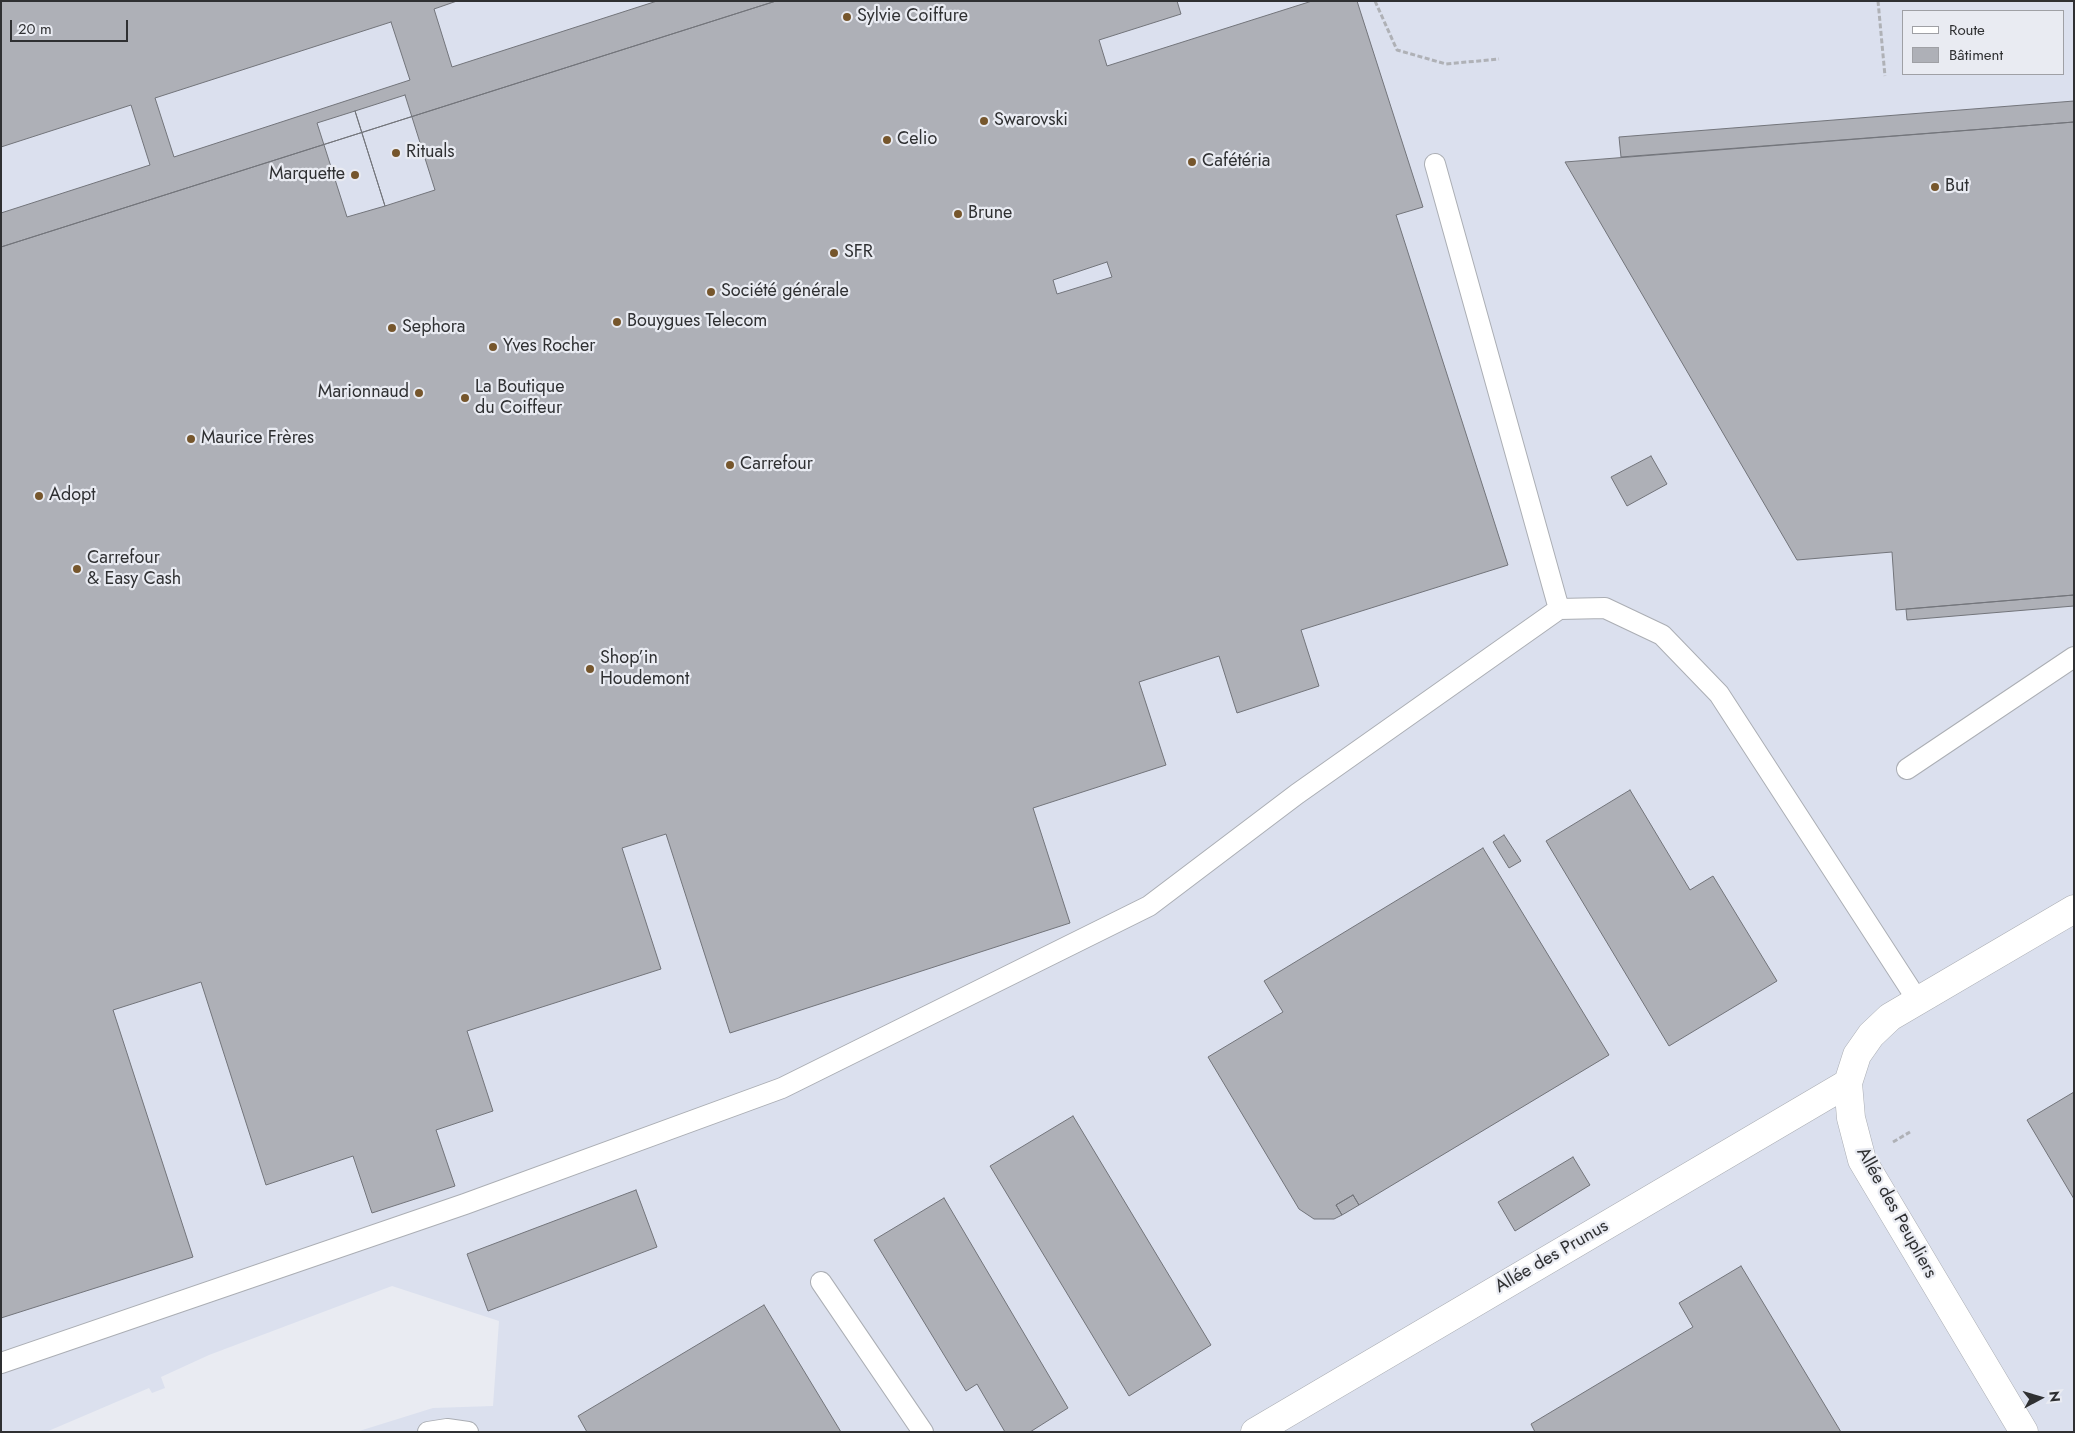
<!DOCTYPE html>
<html>
<head>
<meta charset="utf-8">
<style>
  body { margin:0 }
  #map { position:relative; width:2075px; height:1433px; overflow:hidden; background:#e9ebf2; font-family:Jost,sans-serif }
  canvas { display:block }
  .frame { position:absolute; inset:0; border:2px solid #2f3032; pointer-events:none }
  .legend { position:absolute; left:1902px; top:10px; width:162px; height:65px; box-sizing:border-box; background:#e9ebf2; border:1px solid #9fa0a5; margin:0; padding:6px 9px; list-style:none; font-size:15px; color:#2f3032 }
  .legend li { display:flex; align-items:center; gap:10px; height:25px }
  .legend b { width:25px; border:1px solid #9fa0a5 }
  .north { position:absolute; left:2015px; top:1373px; width:50px; height:50px; -webkit-text-stroke:4px #e9ebf2; paint-order:stroke; rotate:84deg; font-size:14px; font-weight:700; line-height:20px; text-align:center; color:#2f3032 }
  .north::after { content:''; display:block; margin:auto; width:18px; height:22px; background:#2f3032; clip-path:polygon(50% 0,100% 100%,50% 72%,0 100%) }
  .scale { position:absolute; left:10px; top:20px; width:118px; height:22px; box-sizing:border-box; border:2px solid #2f3032; border-top:0; padding-left:6px; font-size:15px; line-height:18px; white-space:nowrap; color:#2f3032; -webkit-text-stroke:4px #e9ebf2; paint-order:stroke }
</style>
</head>
<body>
<div id="map">
<canvas width="2075" height="1433"></canvas>
<div class="frame"></div>
<ul class="legend">
<li><b style="height:6px;background:#fff"></b>Route</li>
<li><b style="height:14px;background:#aeb0b7"></b>Bâtiment</li>
</ul>
<div class="north">N</div>
<div class="scale">20 m</div>
</div>
<script>
const context = document.querySelector('canvas').getContext('2d');
context.lineJoin = 'round';
function fill(path, color) { context.fillStyle = color; context.fill(path, 'evenodd'); }
const toPath = rows => new Path2D(rows.map(r => 'M' + r).join(''));
function trace(path, color, width, dash) { context.strokeStyle = color; context.lineWidth = width; context.lineCap = dash ? 'butt' : 'round'; context.setLineDash(dash || []); context.stroke(path); }
function label(font, color, halo, rows, align = 'center') {
  context.font = font + ' Jost,sans-serif'; context.lineWidth = 4.5; context.setLineDash([]); context.textBaseline = 'middle'; context.strokeStyle = halo; context.fillStyle = color; for (const [text, x, y, turn = 0] of rows) {
    context.save(); context.translate(x, y); context.rotate((+turn || 0) * Math.PI / 180); context.textAlign = isNaN(turn) ? turn : align; if (halo) context.strokeText(text, 0, 0); context.fillText(text, 0, 0); context.restore();
  }
}
fill(toPath([
  [1,1,2074,1,2074,1432,356,1432,433,1408,493,1406,499,1321,392,1286,209,1355,161,1377,165,1388,152,1393,149,1388,46,1432,1,1432],
  [1904,11,2064,11,2064,74,1904,74]
]), '#dbe0ee');
const building = toPath([
  [1,1,457,1,434,9,452,67,657,1,776,1,1,247,1,213,150,165,131,105,1,147,1,1],
  [391,22,410,80,174,157,155,98,391,22],
  [776,1,1177,1,1181,14,1099,40,1107,66,1312,1,1357,1,1423,207,1396,215,1508,565,1301,630,1319,686,1237,713,1219,656,1139,682,1166,765,1033,808,1070,923,730,1033,666,834,622,848,661,969,467,1031,493,1111,436,1130,455,1186,372,1213,353,1156,266,1185,201,982,113,1010,193,1257,1,1318,1,247,776,1],
  [405,95,435,190,385,206,355,111,405,95],
  [2074,101,2074,122,1621,157,1619,137,2074,101],
  [355,111,385,206,347,217,317,123,355,111],
  [2074,122,2074,595,1896,610,1892,552,1797,560,1565,162,2074,122],
  [1107,262,1112,277,1057,294,1053,280,1107,262],
  [1651,456,1667,484,1627,506,1611,477,1651,456],
  [2074,595,2074,606,1907,620,1906,609,2074,595],
  [1630,790,1690,890,1713,876,1777,981,1669,1046,1546,841,1630,790],
  [1504,835,1521,861,1509,868,1493,842,1504,835],
  [1483,848,1609,1055,1359,1205,1353,1195,1336,1205,1342,1215,1334,1219,1314,1219,1299,1209,1208,1057,1283,1012,1264,981,1483,848],
  [2074,1092,2074,1199,2027,1120,2074,1092],
  [1073,1116,1211,1345,1129,1396,990,1166,1073,1116],
  [1573,1157,1590,1185,1515,1231,1498,1202,1573,1157],
  [636,1190,657,1247,488,1311,467,1254,636,1190],
  [1353,1195,1359,1205,1342,1215,1336,1205,1353,1195],
  [944,1198,1068,1408,1030,1432,1005,1432,977,1384,966,1391,874,1240,944,1198],
  [1741,1266,1841,1432,1535,1432,1531,1424,1693,1327,1679,1303,1741,1266],
  [764,1305,841,1432,587,1432,578,1416,764,1305]
]);
fill(building, '#aeb0b7');
trace(building, '#73757b', 1);
const lane = toPath([
  [1435,164,1559,609],
  [1907,769,2074,657],
  [821,1282,923,1432],
  [1,1363,465,1204,782,1088,1149,906,1297,794,1559,609,1605,608,1662,635,1719,694,1918,1001],
  [428,1432,447,1429,468,1432]
]);
const street = toPath([
  [1255,1432,1848,1083],
  [2024,1432,1862,1160,1851,1118,1848,1083,1857,1055,1871,1035,1890,1017,2074,909]
]);
trace(lane, '#abaeb4', 22);
trace(street, '#abaeb4', 29);
trace(toPath([
  [1375,1,1397,50,1446,64,1499,59],
  [1878,1,1885,76],
  [1893,1142,1910,1132]
]), '#afb1b6', 3, [5, 2.5]);
trace(lane, '#fff', 20);
trace(street, '#fff', 28);
for (const [x, y, r, color] of [
  [847,17,5,"#76562c"],
  [984,121,5,"#76562c"],
  [887,140,5,"#76562c"],
  [396,153,5,"#76562c"],
  [1192,162,5,"#76562c"],
  [355,175,5,"#76562c"],
  [1935,187,5,"#76562c"],
  [958,214,5,"#76562c"],
  [834,253,5,"#76562c"],
  [711,292,5,"#76562c"],
  [617,322,5,"#76562c"],
  [392,328,5,"#76562c"],
  [493,347,5,"#76562c"],
  [419,393,5,"#76562c"],
  [465,398,5,"#76562c"],
  [191,439,5,"#76562c"],
  [730,465,5,"#76562c"],
  [39,496,5,"#76562c"],
  [77,569,5,"#76562c"],
  [590,669,5,"#76562c"]
]) { const dot = new Path2D(); dot.arc(x, y, r, 0, 2 * Math.PI); context.fillStyle = color; context.fill(dot); trace(dot, '#e9ebf2', 2); }
label('18px', '#2f3032', '#e9ebf2', [
  ["Sylvie Coiffure",857,17],
  ["Swarovski",994,121],
  ["Celio",897,140],
  ["Rituals",406,153],
  ["Cafétéria",1202,162],
  ["Marquette",345,175,"right"],
  ["But",1945,187],
  ["Brune",968,214],
  ["SFR",844,253],
  ["Société générale",721,292],
  ["Bouygues Telecom",627,322],
  ["Sephora",402,328],
  ["Yves Rocher",503,347],
  ["La Boutique",475,388],
  ["du Coiffeur",475,409],
  ["Marionnaud",409,393,"right"],
  ["Maurice Frères",201,439],
  ["Carrefour",740,465],
  ["Adopt",49,496],
  ["Carrefour",87,559],
  ["& Easy Cash",87,580],
  ["Shop’in",600,659],
  ["Houdemont",600,680]
], 'left');
label('18px', '#2f3032', '#e9ebf2', [
  ["Allée des Peupliers",1896,1213,61],
  ["Allée des Prunus",1552,1257,-30]
]);
</script>
</body>
</html>
